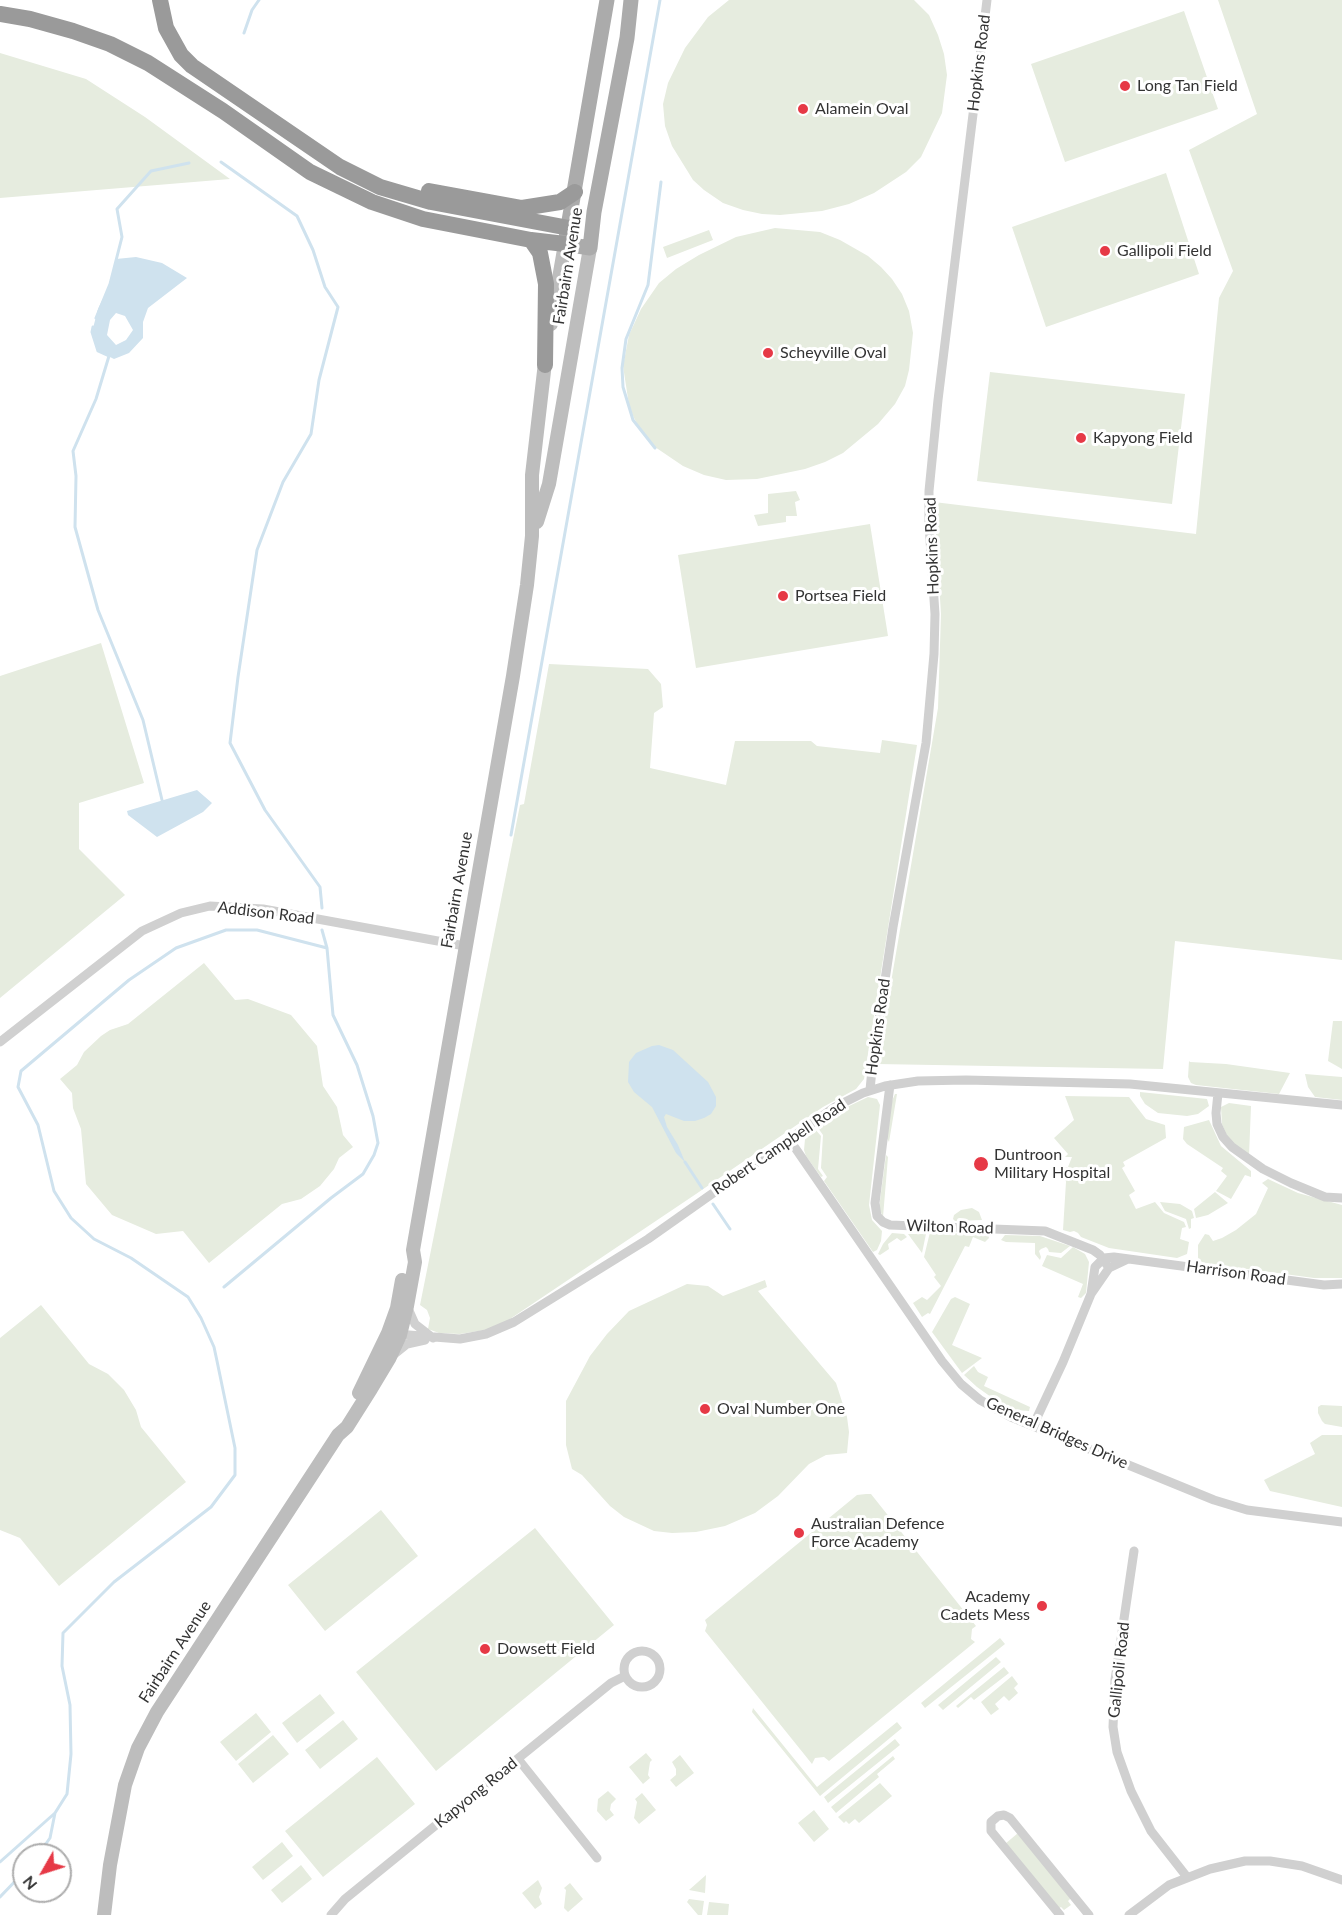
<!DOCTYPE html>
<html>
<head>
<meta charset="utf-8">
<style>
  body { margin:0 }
  #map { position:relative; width:1342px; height:1915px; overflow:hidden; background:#fff; font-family:Lato,sans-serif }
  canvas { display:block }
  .north { position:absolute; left:12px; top:1843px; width:60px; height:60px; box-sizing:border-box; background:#fff; border:2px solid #adadad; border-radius:50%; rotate:231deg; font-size:16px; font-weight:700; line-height:24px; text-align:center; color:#333 }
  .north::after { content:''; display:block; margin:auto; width:21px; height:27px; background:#e63946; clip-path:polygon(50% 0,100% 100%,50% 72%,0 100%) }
</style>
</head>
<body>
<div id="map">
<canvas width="1342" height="1915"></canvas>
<div class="north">N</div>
</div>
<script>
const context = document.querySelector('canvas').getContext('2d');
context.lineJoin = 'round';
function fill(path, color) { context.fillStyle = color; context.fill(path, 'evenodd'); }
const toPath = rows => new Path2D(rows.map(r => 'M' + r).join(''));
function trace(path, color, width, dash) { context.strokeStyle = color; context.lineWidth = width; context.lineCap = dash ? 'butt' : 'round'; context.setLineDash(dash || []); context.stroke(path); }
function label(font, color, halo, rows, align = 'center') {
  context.font = font + ' Lato,sans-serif'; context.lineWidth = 6; context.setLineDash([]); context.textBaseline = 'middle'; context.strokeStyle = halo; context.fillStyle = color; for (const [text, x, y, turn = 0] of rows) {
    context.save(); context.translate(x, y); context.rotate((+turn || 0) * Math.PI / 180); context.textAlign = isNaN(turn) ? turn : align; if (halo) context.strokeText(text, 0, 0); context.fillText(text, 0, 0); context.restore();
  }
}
fill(toPath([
  [729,0,914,0,929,15,938,35,944,54,947,75,942,113,921,157,906,172,874,193,849,204,822,211,780,215,762,214,743,210,723,203,704,190,693,180,672,146,665,126,663,104,668,83,685,48,708,17],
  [1218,0,1342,0,1342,960,1175,941,1163,1069,877,1064,938,708,941,614,934,502,1196,534,1219,298,1233,271,1189,150,1257,114],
  [1184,11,1218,109,1065,162,1031,64],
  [0,53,86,79,145,117,230,179,0,198],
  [1166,173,1199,274,1046,327,1012,227],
  [775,228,820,232,840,240,868,256,881,267,892,279,902,294,909,311,913,333,909,370,905,386,895,404,878,424,843,453,825,462,805,469,757,479,726,480,704,475,683,466,655,447,643,434,634,418,629,405,623,366,629,335,641,309,659,283,676,269,699,255,736,237],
  [709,230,713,240,667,258,663,247],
  [990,372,1185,394,1172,504,977,481],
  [796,491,800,500,795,502,797,516,786,516,786,522,758,526,754,515,768,513,768,494],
  [870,524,888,636,696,668,678,555],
  [101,643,144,783,79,803,79,849,125,895,0,998,0,676],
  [549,664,648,669,661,684,663,707,654,713,650,768,726,785,735,741,811,741,817,746,880,753,882,740,917,745,864,1079,856,1089,823,1107,696,1194,507,1321,485,1330,460,1334,439,1333,428,1329,430,1318,427,1310,420,1305,520,805,524,804],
  [204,963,235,1000,248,999,291,1015,317,1046,323,1086,337,1107,343,1135,353,1147,339,1158,334,1169,320,1186,301,1199,282,1204,209,1263,183,1231,156,1234,112,1215,86,1184,81,1129,73,1108,72,1093,60,1079,77,1065,84,1052,101,1036,110,1030,128,1024],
  [1333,1021,1342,1021,1342,1069,1328,1061],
  [1189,1061,1190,1062,1226,1064,1290,1073,1279,1094,1196,1085,1191,1083,1188,1077],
  [1305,1074,1342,1077,1342,1100,1315,1097,1308,1087],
  [1140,1092,1207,1099,1209,1106,1198,1114,1187,1116,1158,1113,1145,1104,1140,1096],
  [895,1094,897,1094,889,1142,887,1138,892,1101],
  [1065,1096,1129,1097,1146,1119,1165,1125,1166,1138,1123,1162,1125,1166,1122,1168,1135,1191,1129,1195,1136,1209,1155,1202,1164,1213,1184,1222,1186,1227,1182,1228,1180,1239,1189,1242,1187,1254,1177,1258,1109,1248,1081,1237,1078,1233,1074,1231,1070,1232,1063,1230,1066,1182,1065,1176,1060,1175,1061,1171,1063,1171,1062,1167,1068,1167,1072,1157,1065,1157,1068,1154,1054,1138,1074,1120],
  [868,1097,877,1099,880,1105,869,1205,872,1220,882,1231,881,1241,877,1250,873,1252,824,1181,827,1177,821,1168,823,1135,818,1128,819,1125,847,1107],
  [1229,1103,1251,1106,1249,1156,1234,1144,1227,1136,1222,1124,1221,1107],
  [1209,1120,1221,1146,1251,1171,1251,1177,1245,1175,1231,1199,1216,1191,1227,1176,1221,1171,1223,1168,1187,1144,1183,1139,1184,1127],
  [814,1128,821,1136,818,1169,823,1176,821,1177,806,1156,804,1150,805,1139],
  [886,1155,888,1157,883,1217,879,1208],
  [1268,1179,1298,1193,1342,1205,1342,1278,1314,1278,1203,1263,1198,1258,1198,1245,1205,1234,1209,1235,1213,1241,1222,1238,1236,1230,1256,1214,1268,1188,1262,1183],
  [1215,1192,1228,1203,1208,1215,1196,1218,1194,1209],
  [1160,1202,1180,1204,1192,1211,1194,1218,1191,1219,1191,1228,1189,1229,1186,1219,1165,1211],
  [972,1208,979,1212,982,1220,955,1221,953,1219,954,1215,961,1210],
  [930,1232,988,1234,989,1238,985,1242,973,1237,969,1247,965,1246,930,1314,928,1313,922,1317,913,1303,922,1297,927,1300,941,1286,934,1277,936,1275,924,1257],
  [892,1233,904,1234,907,1237,901,1241,897,1238,888,1244,889,1249,880,1255,878,1254,883,1244],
  [908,1234,926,1234,922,1253],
  [1005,1235,1040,1236,1070,1246,1061,1253,1049,1252,1048,1249,1046,1247,1041,1249,1039,1251,1041,1257,1040,1260,1035,1254,1035,1243,1006,1242,1001,1240],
  [1073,1247,1085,1254,1089,1262,1086,1293,1081,1298,1078,1297,1083,1284,1042,1266,1047,1255,1061,1258],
  [765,1280,767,1287,758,1291,836,1383,847,1417,849,1432,847,1453,826,1455,809,1464,778,1496,755,1513,725,1526,696,1532,672,1533,654,1531,624,1517,610,1506,582,1475,572,1469,566,1445,566,1401,590,1356,607,1334,629,1311,687,1284,708,1286,723,1296],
  [955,1297,970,1304,952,1345,982,1358,962,1373,932,1332,951,1299],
  [41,1305,89,1364,108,1374,124,1390,136,1410,141,1427,186,1482,59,1586,20,1538,0,1530,0,1338],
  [974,1366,978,1372,988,1377,984,1386,1030,1407,1029,1411,1016,1410,991,1397,977,1387,964,1375],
  [1321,1405,1342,1406,1342,1427,1325,1424,1322,1421,1318,1413,1318,1407],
  [1322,1435,1342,1435,1342,1507,1270,1491,1264,1480,1315,1454,1310,1443],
  [866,1494,871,1494,976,1626,972,1629,971,1639,975,1642,829,1761,824,1757,815,1758,812,1764,705,1631,707,1625,705,1620,857,1495],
  [381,1510,418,1556,325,1631,288,1585],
  [535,1528,614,1625,436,1771,356,1672],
  [1000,1638,1005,1644,925,1708,921,1703],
  [996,1657,1001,1662,943,1710,938,1705],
  [1004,1667,1009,1673,974,1700,971,1697,958,1708,956,1706],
  [1012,1676,1018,1684,1014,1688,1018,1693,1009,1701,1004,1696,995,1704,999,1709,991,1715,981,1702],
  [320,1694,335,1713,297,1743,282,1723],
  [753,1708,817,1787,897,1722,902,1728,820,1796,752,1712],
  [256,1713,271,1732,236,1761,220,1742],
  [343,1720,358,1739,320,1769,305,1750],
  [273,1735,289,1754,253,1783,238,1764],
  [895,1739,900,1745,828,1803,824,1797],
  [646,1753,652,1760,650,1762,648,1775,650,1778,643,1784,629,1767],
  [680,1755,694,1773,676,1787,670,1780,676,1775,676,1769,672,1762],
  [893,1756,895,1759,877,1774,879,1777,836,1813,831,1807],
  [377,1757,415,1804,323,1877,285,1831],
  [880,1783,892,1796,859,1823,855,1819,849,1824,846,1821,844,1823,838,1817],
  [608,1791,616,1799,611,1804,610,1810,614,1815,606,1821,597,1811,598,1799],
  [642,1793,656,1810,639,1824,634,1818,637,1802,635,1799],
  [814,1810,829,1829,814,1842,798,1823],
  [1018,1833,1071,1898,1068,1901,1071,1905,1064,1910,1061,1907,1058,1909,1005,1844],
  [282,1842,293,1856,263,1880,252,1867],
  [301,1865,312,1879,282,1903,271,1890],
  [706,1875,705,1893,689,1890],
  [538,1880,542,1888,539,1897,542,1904,535,1909,522,1893],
  [570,1883,583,1899,568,1912,564,1908,566,1890,564,1888],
  [689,1899,704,1901,702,1915,698,1915,687,1902],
  [709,1902,729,1904,728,1915,707,1915]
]), '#e6ecdf');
fill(toPath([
  [136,257,162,263,187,278,148,308,143,322,143,338,129,353,114,359,98,351,92,332,98,309,110,284,116,259],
  [116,313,125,316,133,330,126,340,116,345,107,335,110,320],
  [197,790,212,803,203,812,157,837,128,815,127,811],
  [659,1045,673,1050,708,1082,716,1097,716,1106,711,1114,704,1118,695,1121,684,1121,666,1114,664,1117,667,1127,678,1145,685,1162,676,1153,652,1107,634,1092,628,1082,629,1062,636,1053,652,1046]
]), '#cfe2ee');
trace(toPath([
  [244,33,252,10,259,0],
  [221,162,297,216,313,250,325,287,338,307,319,380,311,434,283,482,257,550,238,677,230,743,265,810,320,887,322,908],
  [96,318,110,284,122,237,117,209,151,171,189,163],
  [93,327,92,332,98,351,109,356,96,399,73,451,76,476,75,527,98,610,143,720,162,800],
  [655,448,633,420,623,387,622,368,626,339,648,285,661,182],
  [511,835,660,0],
  [322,930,327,948],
  [685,1162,702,1188],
  [713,1204,730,1229],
  [38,1855,50,1838,55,1813],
  [0,1862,55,1813,67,1794,71,1754,70,1705,62,1666,63,1633,114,1582,211,1507,235,1475,235,1448,217,1361,214,1347,201,1318,188,1297,131,1258,94,1239,71,1218,54,1191,38,1125,18,1087,21,1071,129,980,176,948,226,930,257,930,327,948,333,1015,357,1065,373,1116,378,1143,374,1155,363,1174,331,1198,224,1287],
  [0,1897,24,1872]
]), '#cfe2ee', 3);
trace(toPath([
  [0,1042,142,931,181,913,210,906,263,909,465,946],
  [890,1085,875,1203,877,1216,883,1222,890,1225,1045,1231,1093,1250,1100,1255,1109,1268],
  [870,1090,873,1059,893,927,926,743,934,654,935,614,929,525,929,491,938,400,987,0],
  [1218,1093,1216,1113,1217,1124,1223,1137,1232,1147,1263,1169,1291,1183,1325,1197,1342,1198],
  [789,1139,942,1361,961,1384,980,1400,1011,1417,1214,1500,1247,1510,1342,1522],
  [1091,1294,1095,1267,1104,1258,1114,1257,1324,1285,1342,1284],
  [407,1306,415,1324,433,1338],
  [396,1334,460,1339,486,1334,514,1322,648,1239,835,1107,863,1093,885,1086,918,1081,966,1080,1130,1084,1342,1105],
  [392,1356,407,1344,425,1340],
  [1033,1426,1063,1362,1091,1294,1109,1268,1128,1259],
  [1134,1551,1115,1680,1113,1727,1117,1752,1131,1791,1151,1831,1187,1877],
  '624 1669a18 18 0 1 1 36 0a18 18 0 1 1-36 0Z',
  [518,1759,597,1858],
  [331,1915,345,1899,452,1812,611,1683,625,1676],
  [1060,1915,991,1831,991,1822,998,1816,1004,1815,1010,1818,1089,1915],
  [1129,1915,1169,1885,1210,1869,1245,1861,1270,1861,1302,1866,1342,1880]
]), '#d0d0d0', 9);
trace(toPath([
  [551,324,565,244],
  [537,522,549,484,590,248],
  [359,1393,388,1333,397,1308,402,1280],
  [104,1915,110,1865,125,1785,138,1748,157,1712,338,1435,347,1427,371,1389,389,1359,400,1335,407,1306,415,1262,413,1250,513,676,527,585,532,536,532,475,546,354]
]), '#bdbdbd', 14);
trace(toPath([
  [607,0,565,244,590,248,594,212,627,38,631,0]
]), '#ababab', 15);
trace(toPath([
  [160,0,166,28,181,55,192,66,340,167,380,187,431,202,569,228],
  [0,14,30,19,73,31,110,44,148,63,223,111,310,172,372,202,423,219,531,240,565,244],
  [429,191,522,208,560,202,575,192],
  [531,240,540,253,546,284,545,365]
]), '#9a9a9a', 16);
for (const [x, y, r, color] of [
  [1125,86,6,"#e63946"],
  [803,109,6,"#e63946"],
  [1105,251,6,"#e63946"],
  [768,353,6,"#e63946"],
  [1081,438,6,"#e63946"],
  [783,596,6,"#e63946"],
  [981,1164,8,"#e63946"],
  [705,1409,6,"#e63946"],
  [799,1533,6,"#e63946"],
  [1042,1606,6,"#e63946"],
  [485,1649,6,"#e63946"]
]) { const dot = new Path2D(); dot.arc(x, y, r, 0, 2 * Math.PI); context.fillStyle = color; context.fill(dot); trace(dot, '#fff', 2); }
label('16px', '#333', '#fff', [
  ["Hopkins Road",979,63,-83],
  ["Fairbairn Avenue",568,266,-81],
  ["Hopkins Road",932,546,-92],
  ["Fairbairn Avenue",457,890,-80],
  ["Addison Road",266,913,7],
  ["Hopkins Road",878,1027,-82],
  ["Robert Campbell Road",779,1147,-34],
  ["Wilton Road",950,1227,2],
  ["Harrison Road",1236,1273,8],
  ["General Bridges Drive",1057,1433,24],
  ["Fairbairn Avenue",175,1652,-57],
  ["Gallipoli Road",1119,1670,-84],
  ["Kapyong Road",476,1793,-39]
]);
label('16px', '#333', '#fff', [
  ["Long Tan Field",1137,86],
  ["Alamein Oval",815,109],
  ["Gallipoli Field",1117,251],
  ["Scheyville Oval",780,353],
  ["Kapyong Field",1093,438],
  ["Portsea Field",795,596],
  ["Duntroon",994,1155],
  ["Military Hospital",994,1173],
  ["Oval Number One",717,1409],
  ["Australian Defence",811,1524],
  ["Force Academy",811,1542],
  ["Academy",1030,1597,"right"],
  ["Cadets Mess",1030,1615,"right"],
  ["Dowsett Field",497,1649]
], 'left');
</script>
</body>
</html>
